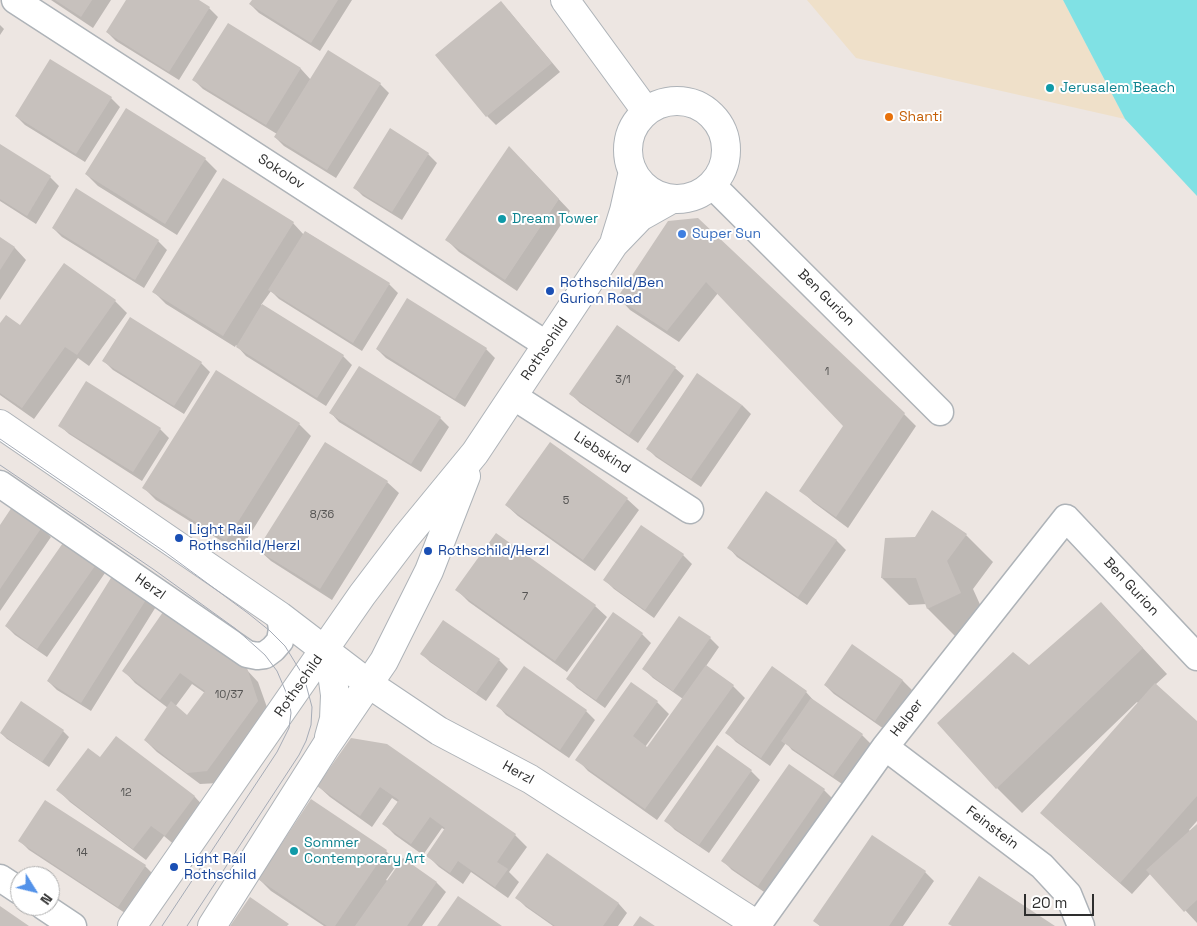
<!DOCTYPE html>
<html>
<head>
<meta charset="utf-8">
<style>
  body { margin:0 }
  #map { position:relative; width:1197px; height:926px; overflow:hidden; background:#ede6e2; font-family:"Space Grotesk",sans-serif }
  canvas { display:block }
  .north { position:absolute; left:10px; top:866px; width:50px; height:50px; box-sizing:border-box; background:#fff; border:1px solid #ababab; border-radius:50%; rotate:126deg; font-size:14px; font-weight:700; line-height:20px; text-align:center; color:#2e2e2e }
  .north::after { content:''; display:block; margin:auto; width:18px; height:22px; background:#5392e9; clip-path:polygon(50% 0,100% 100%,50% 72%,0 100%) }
  .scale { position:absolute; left:1024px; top:894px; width:70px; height:22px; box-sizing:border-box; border:2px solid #2e2e2e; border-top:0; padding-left:6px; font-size:15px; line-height:18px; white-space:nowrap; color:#2e2e2e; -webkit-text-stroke:4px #fff; paint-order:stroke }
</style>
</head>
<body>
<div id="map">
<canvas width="1197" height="926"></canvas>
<div class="north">N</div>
<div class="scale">20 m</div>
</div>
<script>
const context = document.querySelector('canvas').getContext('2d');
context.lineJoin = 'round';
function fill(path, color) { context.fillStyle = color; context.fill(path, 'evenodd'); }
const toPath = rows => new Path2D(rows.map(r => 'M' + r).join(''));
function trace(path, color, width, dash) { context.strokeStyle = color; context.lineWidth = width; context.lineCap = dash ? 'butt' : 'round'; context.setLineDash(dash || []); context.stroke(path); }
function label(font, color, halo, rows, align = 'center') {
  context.font = font + ' "Space Grotesk",sans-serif'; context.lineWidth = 4; context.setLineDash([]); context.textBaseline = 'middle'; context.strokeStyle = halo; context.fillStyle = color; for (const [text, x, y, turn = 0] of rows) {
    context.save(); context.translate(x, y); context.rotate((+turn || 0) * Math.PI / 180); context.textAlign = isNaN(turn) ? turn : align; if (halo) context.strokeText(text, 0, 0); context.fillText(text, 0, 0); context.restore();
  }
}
fill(toPath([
  [807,0,1063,0,1125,119,856,58]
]), '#efe0c9');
fill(toPath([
  [1063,0,1197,0,1197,196,1125,119]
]), '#80e1e4');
fill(toPath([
  [51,0,111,0,93,28],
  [127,0,196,0,209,8,218,17,179,80,116,41,107,32],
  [253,0,352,0,320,51,259,13,250,4],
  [509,11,560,72,496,125,487,116],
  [0,25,4,29,0,35],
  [229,25,301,69,311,80,380,84,389,93,336,178,284,146,275,137,277,134,203,89,194,80],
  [111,98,120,107,85,162,25,125,16,116],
  [0,146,50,177,59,186,36,224,0,201],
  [428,154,437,163,402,220,363,196,354,187],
  [205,159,217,171,177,235,98,186,86,174],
  [521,159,570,211,517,291,459,252,447,240],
  [224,180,293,223,304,235,306,232,389,284,398,293,362,351,279,299,271,291,261,305,343,356,352,365,326,406,246,356,236,345,235,347,166,304,154,292],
  [669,222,904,414,916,426,848,528,813,502,801,490,845,426,718,293,679,342,630,310,619,298],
  [53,228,158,241,167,250,144,288,62,237],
  [0,238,15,248,26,260,0,300],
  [64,265,115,301,127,313,89,366,78,358,34,419,0,395,0,325,20,327],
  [377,349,486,349,495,358,465,407,386,358],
  [104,361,201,363,210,372,184,414,113,370],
  [675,368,684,376,638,443,580,403,571,394],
  [742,405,751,414,701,487,656,457,647,448],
  [331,413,440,418,449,427,421,472,339,422],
  [299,424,311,436,239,552,156,500,144,488],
  [60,426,160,429,169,438,142,481,69,434],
  [387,482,399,493,332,600,271,561,259,550],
  [767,493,837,541,846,550,807,605,737,557,729,548],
  [627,499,639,510,595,571,518,516,506,505],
  [0,527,42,528,51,537,0,611],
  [966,535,993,562,973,589,987,620,955,636,928,609,927,604,909,605,882,578],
  [683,555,692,564,654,618,614,589,605,580],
  [96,564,105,573,47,657,15,635,6,626],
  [115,575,157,605,91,711,57,690,48,681],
  [457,590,595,606,607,617,567,672,469,602],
  [1101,603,1167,674,1155,685,1197,722,1197,821,1189,830,1190,831,1197,825,1197,923,1151,873,1132,894,1054,825,1139,704,1137,702,1022,813,997,788,1029,666],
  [642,634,651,643,605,708,577,688,568,679],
  [710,638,719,647,706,666,733,686,745,698,657,820,588,771,577,759,657,702,669,714,645,747,647,748,683,699,653,678,644,669],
  [853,646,903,681,912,690,884,729,834,694,825,685],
  [421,653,499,660,508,669,486,701,430,662],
  [246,669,258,682,269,713,219,783,200,784,157,752,145,740,168,708,135,683,124,671],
  [192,684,205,693,187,717,175,707],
  [806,692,815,702,862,735,871,744,842,784,792,750,786,743,770,766,736,742,727,733],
  [22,703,63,731,69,737,49,767,7,739,1,733],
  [498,706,586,711,595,720,569,758,506,715],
  [116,738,195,797,206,809,177,847,164,836,146,860,70,802,58,790,101,759],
  [387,745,515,835,527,847,509,872,519,882,508,898,471,872,463,884,439,867,428,856,445,830,442,828,423,855,395,835,383,823,398,802,392,798,372,827,330,797,318,786],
  [790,766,824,790,833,799,767,894,732,870,723,861],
  [751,771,760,780,709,853,675,830,666,821],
  [20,841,145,866,154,875,128,915,29,850],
  [386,851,398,863,386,880,388,881,403,860,437,883,446,892,422,926,324,926,271,891,259,879],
  [547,854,619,904,627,913,618,926,553,926,526,907,517,898],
  [925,872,934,881,903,926,820,926,815,921]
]), '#0003');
fill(toPath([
  [55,0,92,0,81,17],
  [126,0,199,0,210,7,169,72,106,32],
  [252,0,338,0,311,43,249,4],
  [501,1,552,63,486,117,435,55],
  [228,23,301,68,266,125,192,80],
  [328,50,381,83,327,170,274,137],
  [50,59,112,97,76,154,15,116],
  [126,108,206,158,165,224,85,174],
  [390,128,429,153,392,212,353,188],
  [0,144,51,176,27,216,0,199],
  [509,146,559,199,505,280,445,240],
  [223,178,294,222,223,336,152,292],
  [76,188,159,240,135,280,52,228],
  [698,218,905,413,836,517,799,491,843,426,706,282,667,331,617,298,668,221],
  [305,231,390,283,353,343,268,290],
  [0,237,15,247,0,270],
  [64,263,116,300,77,355,65,347,22,408,0,393,0,323,6,315,20,325],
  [407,298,487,348,455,399,376,349],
  [262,304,344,355,317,398,236,347],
  [130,317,202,362,174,406,102,361],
  [617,325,676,367,629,435,569,394],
  [359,366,441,417,411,464,329,413],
  [216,370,300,423,226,541,142,488],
  [697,373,742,405,691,479,646,449],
  [86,381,161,428,133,472,58,426],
  [325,442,388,481,320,589,257,550],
  [550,442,628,498,583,560,505,505],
  [766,491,837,540,798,597,727,548],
  [12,507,42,527,0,589,0,525],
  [932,510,967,534,947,561,961,593,927,609,916,578,881,578,885,538,915,537],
  [641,525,684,554,645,610,603,580],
  [496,533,596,605,555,661,455,590],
  [65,540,97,563,37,649,5,626],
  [114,573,149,595,81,703,47,681],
  [1101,602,1143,648,996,789,937,723,1013,652,1029,665],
  [163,612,247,668,258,701,207,771,187,773,144,740,171,701,187,715,205,691,180,673,160,700,122,671],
  [613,612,643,633,596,700,566,679],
  [679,616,711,637,673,691,642,669],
  [443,620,500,659,476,693,420,654],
  [852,644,903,680,875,721,824,685],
  [706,665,734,685,645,809,575,760,631,682,658,701,633,736,647,747],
  [524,666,587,710,560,750,496,706],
  [772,666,807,691,761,758,725,733],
  [1155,683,1197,721,1197,796,1120,883,1040,813],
  [811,698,863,734,833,776,781,741],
  [21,701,64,730,42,762,0,733],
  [116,736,195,796,165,836,151,826,133,849,56,790,88,748,100,757],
  [351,738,387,744,516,834,497,862,508,869,495,887,458,861,450,873,426,856,445,828,430,817,411,844,382,824,399,800,380,787,360,816,317,786],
  [717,745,752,770,699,845,664,821],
  [789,764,825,789,758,886,721,861],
  [311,799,387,850,335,926,327,926,258,879],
  [45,800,146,865,118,907,18,841],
  [1197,824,1197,900,1184,912,1146,870],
  [872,835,926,871,889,926,820,926,813,921],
  [547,853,619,903,603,926,555,926,515,898],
  [403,858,437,882,407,926,355,926],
  [979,876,1055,926,952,926,948,924],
  [458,896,502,926,437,926],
  [250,897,289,924,287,926,230,926],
  [0,906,29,926,0,926],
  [640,916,655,926,633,926]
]), '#c7c1bd');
const minor = toPath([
  [15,0,547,345],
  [712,185,940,412],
  [513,396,690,510],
  [0,484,247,654,257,656,265,655,273,649,280,641,282,629,280,616],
  [885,747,1042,866,1068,894,1081,926],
  [0,878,20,891],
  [43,906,73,926],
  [757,926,885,747,1066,518,1197,657]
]);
const tertiary = toPath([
  [565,0,646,111],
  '628 150a49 49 0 1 1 98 0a49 49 0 1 1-98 0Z',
  [615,240,624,211,633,171],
  [0,424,280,616,369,684,439,731,530,779,759,926],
  [324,650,332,673,335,695,334,719,329,737],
  [132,926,362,595,406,537,475,453,614,244,640,217,672,199],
  [212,926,326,746,384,661,429,571,466,476]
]);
trace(minor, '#aeb3b8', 29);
trace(tertiary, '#aeb3b8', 30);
trace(minor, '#fff', 26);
trace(tertiary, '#fff', 28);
trace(toPath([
  [0,439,165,552,249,614,270,631,285,646,304,677,312,707,311,725,306,741,299,755,187,926],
  [0,465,153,569,236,629,265,655,277,671,289,699,291,713,289,728,277,752,162,926]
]), '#a5abb6', 1);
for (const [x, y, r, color] of [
  [1050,88,5,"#0f9aa8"],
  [889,117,5,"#e8710a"],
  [502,219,5,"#0f9aa8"],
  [682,234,5,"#3f7fe0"],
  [550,291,5,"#1a4fb4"],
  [179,538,5,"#1a4fb4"],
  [428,551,5,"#1a4fb4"],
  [294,851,5,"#0f9aa8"],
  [174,867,5,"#1a4fb4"]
]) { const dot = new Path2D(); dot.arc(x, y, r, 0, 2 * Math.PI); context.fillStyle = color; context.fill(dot); trace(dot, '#fff', 2); }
label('11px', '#545352', null, [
  ["1",827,372],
  ["3/1",623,380],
  ["5",566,501],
  ["8/36",322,515],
  ["7",525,597],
  ["10/37",229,695],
  ["12",126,793],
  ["14",82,853]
]);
label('14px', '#0d838f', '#fff', [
  ["Jerusalem Beach",1060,88],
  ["Dream Tower",512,219],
  ["Sommer",304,843],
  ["Contemporary Art",304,859]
], 'left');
label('14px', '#c56008', '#fff', [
  ["Shanti",899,117]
], 'left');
label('14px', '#2e2e2e', '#fff', [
  ["Sokolov",281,172,33],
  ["Ben Gurion",826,298,45],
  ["Rothschild",545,349,-56],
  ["Liebskind",602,453,33],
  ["Herzl",150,587,35],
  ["Ben Gurion",1131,587,47],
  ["Rothschild",299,686,-55],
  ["Halper",907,718,-52],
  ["Herzl",518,773,29],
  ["Feinstein",992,828,37]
]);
label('14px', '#366cbe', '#fff', [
  ["Super Sun",692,234]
], 'left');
label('14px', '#164399', '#fff', [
  ["Rothschild/Ben",560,283],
  ["Gurion Road",560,299],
  ["Light Rail",189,530],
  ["Rothschild/Herzl",189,546],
  ["Rothschild/Herzl",438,551],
  ["Light Rail",184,859],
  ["Rothschild",184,875]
], 'left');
</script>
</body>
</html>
